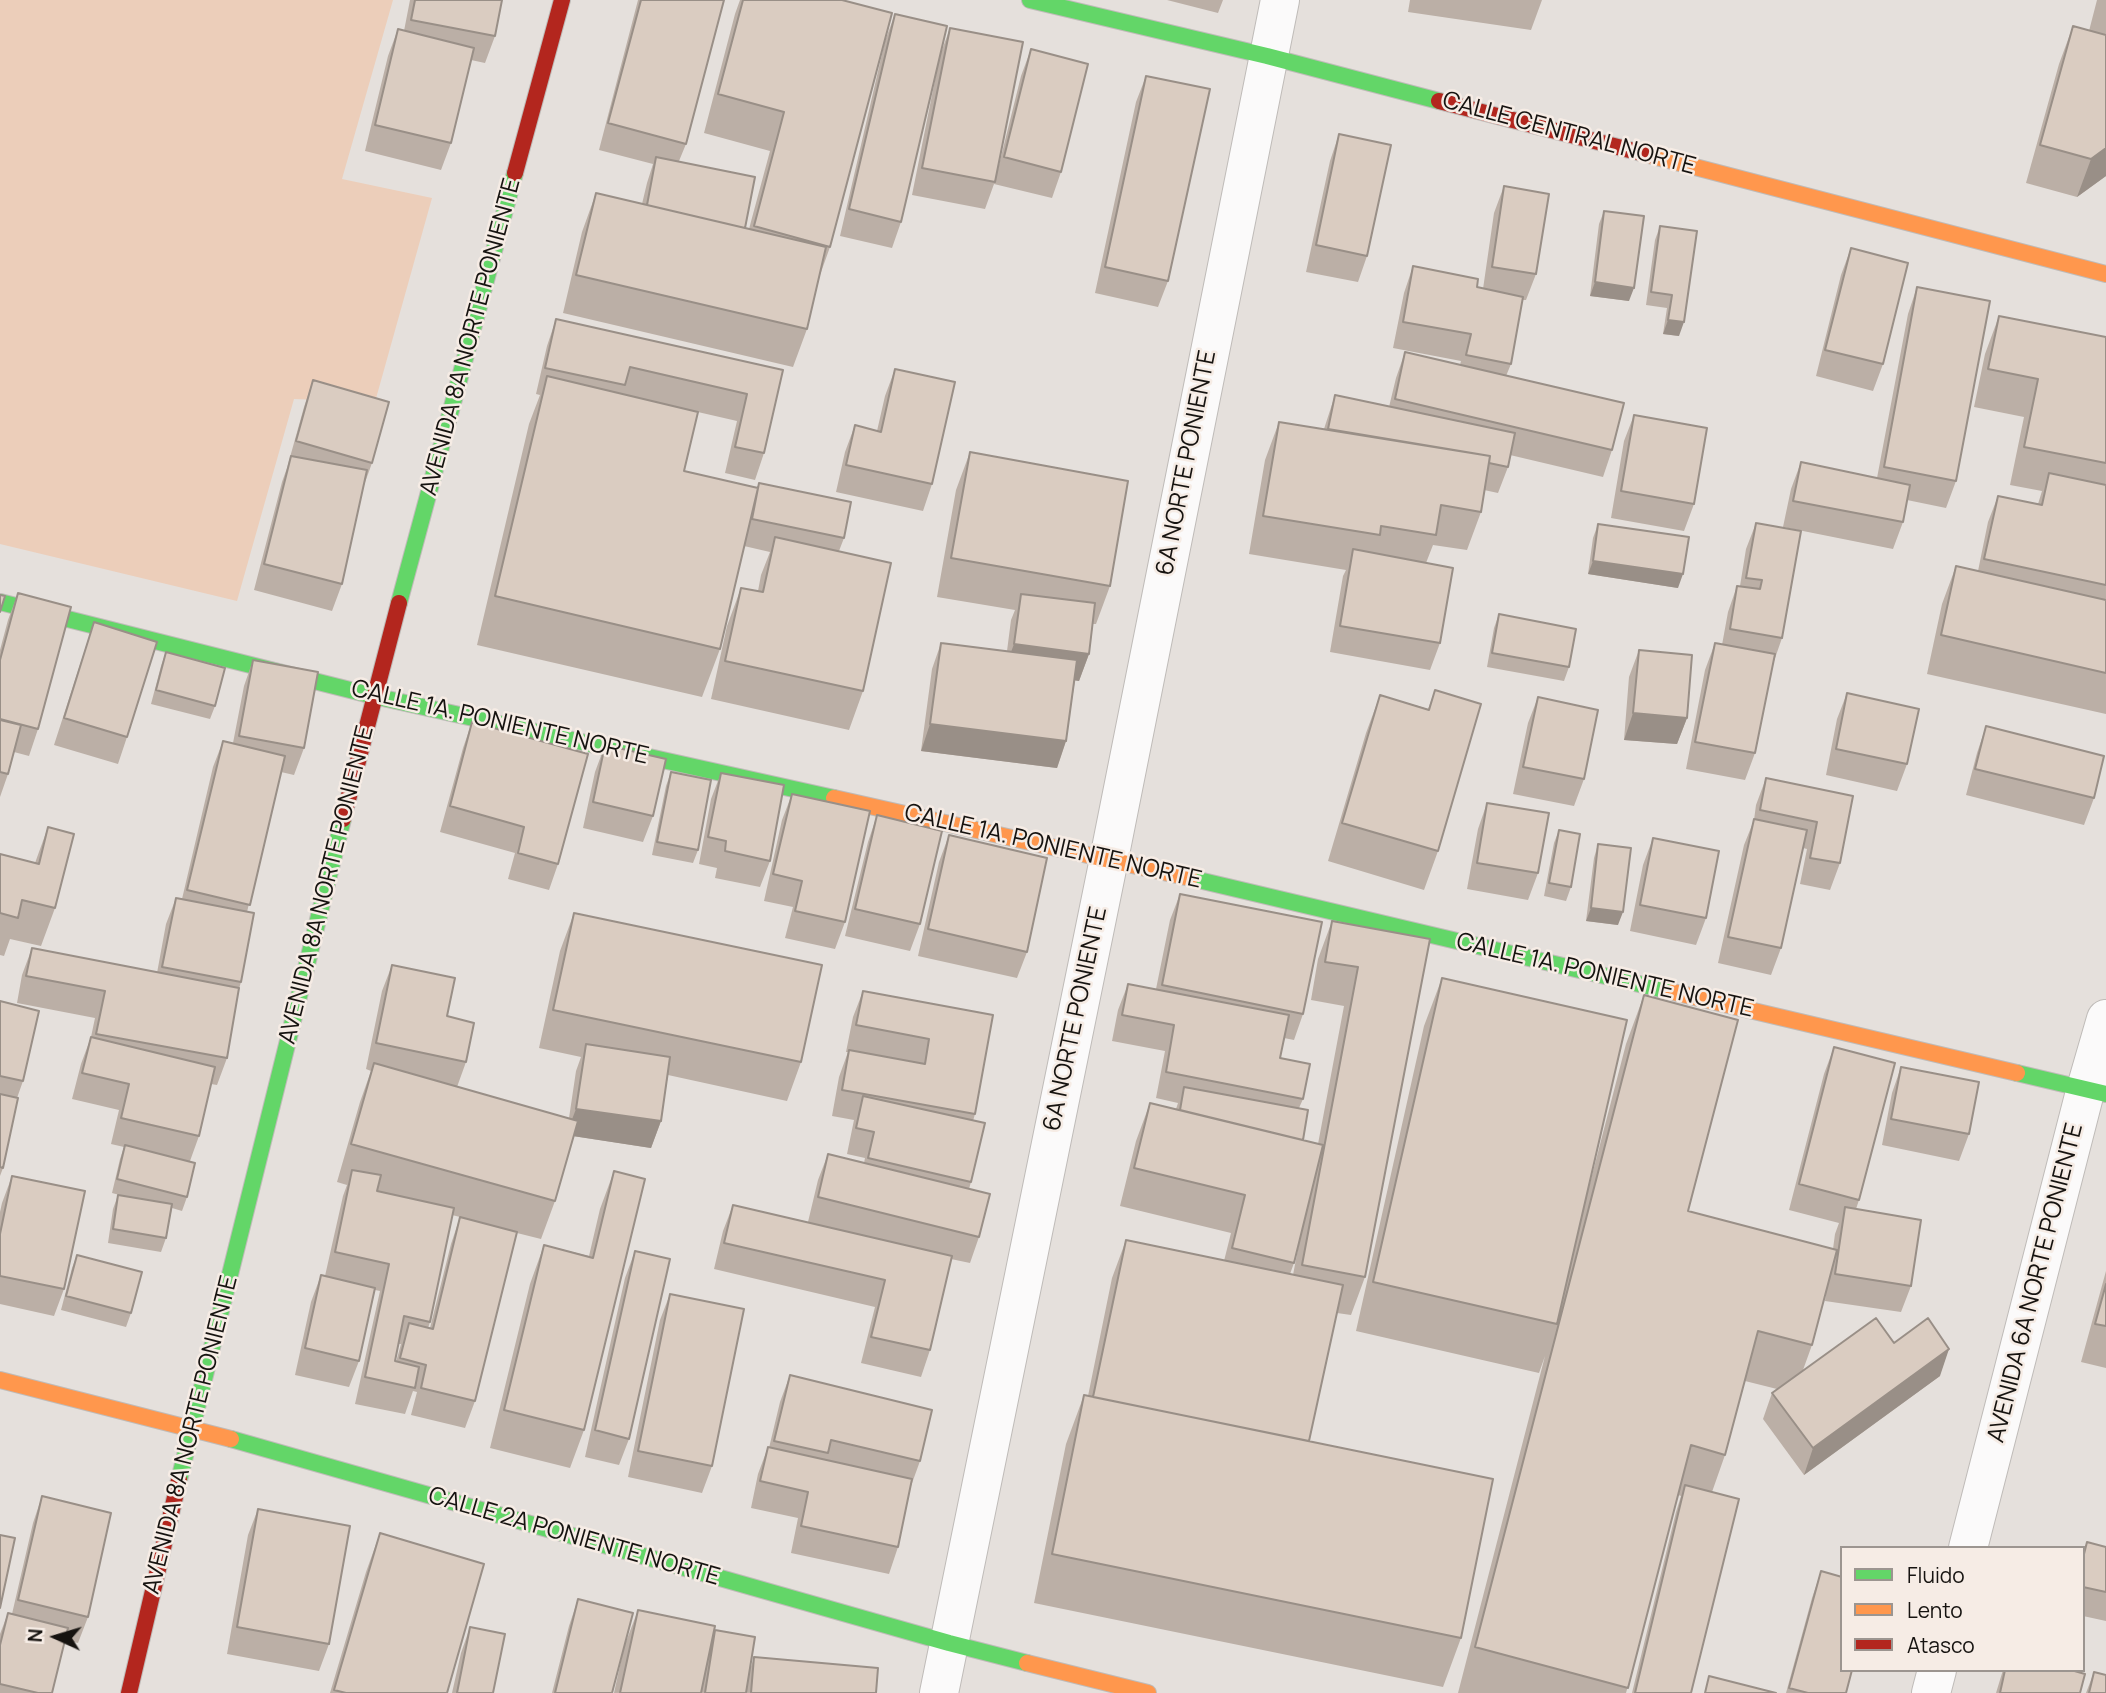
<!DOCTYPE html>
<html>
<head>
<meta charset="utf-8">
<style>
  body { margin:0 }
  #map { position:relative; width:2106px; height:1693px; overflow:hidden; background:#e5e0dc; font-family:Manrope,sans-serif }
  canvas { display:block }
  .legend { position:absolute; left:1840px; top:1546px; width:245px; height:126px; box-sizing:border-box; background:#f6ece5; border:2px solid #9c9590; margin:0; padding:9px 12px; list-style:none; font-size:21px; color:#161310 }
  .legend li { display:flex; align-items:center; gap:14px; height:35px }
  .legend b { width:35px; border:2px solid #9c9590 }
  .north { position:absolute; left:21px; top:1602px; width:70px; height:70px; -webkit-text-stroke:5px #f6ece5; paint-order:stroke; rotate:274deg; font-size:19px; font-weight:700; line-height:28px; text-align:center; color:#161310 }
  .north::after { content:''; display:block; margin:auto; width:24px; height:32px; background:#161310; clip-path:polygon(50% 0,100% 100%,50% 72%,0 100%) }
</style>
</head>
<body>
<div id="map">
<canvas width="2106" height="1693"></canvas>
<ul class="legend">
<li><b style="height:9px;background:#63d668"></b>Fluido</li>
<li><b style="height:9px;background:#ff974d"></b>Lento</li>
<li><b style="height:9px;background:#b3261e"></b>Atasco</li>
</ul>
<div class="north">N</div>
</div>
<script>
const context = document.querySelector('canvas').getContext('2d');
context.lineJoin = 'round';
function fill(path, color) { context.fillStyle = color; context.fill(path, 'evenodd'); }
const toPath = rows => new Path2D(rows.map(r => 'M' + r).join(''));
function trace(path, color, width, dash) { context.strokeStyle = color; context.lineWidth = width; context.lineCap = dash ? 'butt' : 'round'; context.setLineDash(dash || []); context.stroke(path); }
function label(font, color, halo, rows, align = 'center') {
  context.font = font + ' Manrope,sans-serif'; context.lineWidth = 5; context.setLineDash([]); context.textBaseline = 'middle'; context.strokeStyle = halo; context.fillStyle = color; for (const [text, x, y, turn = 0] of rows) {
    context.save(); context.translate(x, y); context.rotate((+turn || 0) * Math.PI / 180); context.textAlign = isNaN(turn) ? turn : align; if (halo) context.strokeText(text, 0, 0); context.fillText(text, 0, 0); context.restore();
  }
}
fill(toPath([
  [0,0,393,0,342,179,432,198,375,402,294,399,237,601,0,544]
]), '#ecceba');
const street = toPath([
  [1968,1548,2086,1088,2106,1019],
  [939,1693,1109,859,1280,0],
  [1931,1693,1937,1670]
]);
const fast = toPath([
  [1030,0,1267,56,1439,101],
  [0,602,374,696,834,798],
  [399,603,515,173],
  [1190,878,1673,992],
  [2017,1073,2106,1094],
  [231,1439,949,1643,1027,1663],
  [179,1480,343,819]
]);
const slow = toPath([
  [1649,155,2106,274],
  [834,798,1190,878],
  [1673,992,2017,1073],
  [0,1380,231,1439],
  [1027,1663,1148,1693]
]);
const jam = toPath([
  [1439,101,1649,155],
  [515,173,562,0],
  [343,819,399,603],
  [129,1693,179,1480]
]);
trace(street, '#bfbbb8', 40);
trace(fast, '#bfbbb8', 18);
trace(slow, '#bfbbb8', 18);
trace(jam, '#bfbbb8', 18);
trace(street, '#fbfafa', 38);
trace(fast, '#63d668', 16);
trace(slow, '#ff974d', 16);
trace(jam, '#b3261e', 16);
fill(toPath([
  [410,0,502,0,495,36,485,63,471,60,451,143,441,170,365,151,388,56,398,29,404,31],
  [638,0,724,0,686,144,679,161,745,228,749,229,770,151,704,133,735,14,740,0,842,0,830,247,820,275,807,329,793,367,563,313,582,232,596,193,642,204,647,183,653,164,599,150],
  [1167,0,1223,0,1218,13],
  [1410,0,1542,0,1531,30,1408,12],
  [2097,0,2106,0,2106,176,2077,197,2026,183,2059,64,2073,26,2089,31],
  [895,14,942,50,950,28,996,177,1021,76,1031,49,1061,172,1052,198,994,184,985,209,912,195,937,70,901,222,892,248,840,236,885,41],
  [1146,76,1168,281,1158,307,1095,293,1136,102],
  [1339,134,1367,256,1358,282,1306,272,1330,161],
  [1504,186,1536,274,1526,300,1522,300,1511,364,1506,376,1612,450,1603,477,1510,455,1508,467,1498,493,1484,490,1481,512,1467,550,1433,545,1426,563,1440,643,1430,670,1330,652,1343,576,1346,570,1249,554,1265,460,1279,422,1324,429,1335,395,1389,407,1396,378,1405,352,1460,365,1461,361,1393,348,1404,293,1413,266,1483,289,1494,213],
  [1604,211,1629,301,1590,296,1599,224],
  [1660,226,1679,336,1663,334,1667,308,1646,305,1655,240],
  [1851,248,1883,364,1873,391,1816,376,1841,275],
  [1917,287,1956,481,1946,508,1907,500,1903,522,1893,549,1783,527,1791,489,1801,462,1877,478,1908,314],
  [1999,316,2106,337,2106,714,1927,674,1942,604,1956,566,1978,571,1988,522,1998,496,2038,504,2042,491,2010,485,2024,417,1974,407,1985,354],
  [556,319,783,370,764,453,755,480,725,473,737,421,663,404,684,471,757,488,759,483,844,538,839,551,863,691,849,730,711,699,727,626,741,588,758,591,761,575,770,552,744,546,720,649,702,697,477,645,529,424,540,395,536,394,547,346],
  [895,369,932,484,923,511,836,492,845,452,855,425,877,431,885,396],
  [313,380,372,463,363,488,342,584,332,611,254,590,282,482,287,468,304,407],
  [1634,415,1694,504,1684,531,1611,518,1624,441],
  [970,452,1110,586,1096,624,1093,624,1089,654,1079,681,1075,680,1066,741,1057,768,921,751,932,669,941,643,1007,651,1011,620,1015,610,937,597,956,490],
  [1756,523,1782,638,1773,664,1755,753,1745,780,1686,769,1705,670,1715,643,1722,645,1728,612,1737,586,1740,586,1746,549],
  [1598,524,1678,588,1588,574,1593,538],
  [18,593,38,729,29,756,14,752,8,774,0,797,0,650,8,620],
  [1499,614,1569,667,1564,681,1487,667,1494,628],
  [94,622,127,737,118,764,54,745,85,649],
  [1639,650,1687,718,1677,744,1624,740,1629,677],
  [166,652,215,706,210,719,151,704,161,666],
  [253,660,304,748,294,775,281,772,247,912,241,982,239,989,227,1058,217,1085,211,1084,199,1136,190,1161,187,1197,182,1211,172,1208,166,1238,161,1252,108,1243,113,1209,118,1195,127,1197,112,1193,120,1159,124,1147,111,1144,119,1110,72,1099,81,1064,91,1037,95,1018,17,1003,22,975,32,948,157,973,166,924,176,898,182,899,213,767,223,741,233,743,244,686],
  [1435,690,1438,851,1424,890,1328,861,1366,733,1380,695,1428,709],
  [1847,693,1907,764,1897,791,1826,775,1837,719],
  [1538,697,1584,779,1574,806,1513,794,1528,723],
  [472,722,558,864,549,890,508,879,515,853,440,832,463,748],
  [1986,726,2094,798,2084,825,1966,795,1977,753],
  [605,745,653,816,643,842,583,828,595,772],
  [671,772,698,850,693,863,652,855,666,786],
  [721,773,770,861,760,887,715,878,717,868,699,864,711,799],
  [1766,778,1853,796,1840,863,1830,890,1800,884,1807,849,1803,848,1781,948,1771,975,1718,963,1744,845,1754,820,1756,805],
  [792,794,845,922,835,949,785,938,793,907,764,901,782,820],
  [1487,803,1538,873,1528,900,1467,889,1478,829],
  [877,815,920,924,910,951,845,936,868,842],
  [48,827,55,908,41,946,10,939,4,956,0,955,0,854,35,863],
  [1559,830,1571,887,1566,901,1544,896,1554,843],
  [949,835,1027,952,1017,978,918,956,939,862],
  [1653,838,1706,918,1696,945,1630,931,1643,865],
  [1598,844,1618,925,1586,921,1594,858],
  [1180,894,1303,1014,1294,1040,1284,1038,1280,1058,1303,1099,1299,1108,1303,1140,1318,1144,1344,1006,1311,1000,1318,959,1332,921,1430,939,1365,1277,1351,1315,1337,1313,1309,1441,1461,1638,1443,1687,1034,1603,1066,1444,1084,1395,1088,1396,1112,1278,1126,1240,1224,1261,1231,1233,1120,1206,1136,1141,1150,1103,1176,1109,1178,1103,1156,1098,1165,1051,1112,1041,1118,1010,1128,984,1156,989,1170,920],
  [1301,1233,1293,1275,1290,1274,1294,1263],
  [574,913,801,1062,787,1101,668,1075,661,1121,651,1148,573,1136,555,1201,541,1239,517,1233,475,1401,465,1428,411,1415,417,1392,413,1391,405,1414,355,1404,380,1291,375,1290,359,1361,349,1387,295,1375,311,1302,321,1275,325,1276,343,1196,347,1185,337,1182,360,1102,371,1071,366,1069,382,991,392,965,447,1016,466,1062,457,1087,569,1118,576,1071,581,1057,539,1048,560,951],
  [452,1215,476,1221,460,1217,451,1244,430,1328,428,1328,430,1322],
  [398,1344,401,1344,396,1362,395,1361],
  [1442,978,1582,1214,1626,1044,1644,995,1688,1211,1833,1249,1835,1234,1839,1223,1789,1210,1824,1074,1834,1047,1859,1200,1856,1209,1911,1286,1901,1312,1825,1301,1826,1292,1812,1345,1803,1370,1894,1343,1940,1376,1804,1475,1763,1419,1772,1393,1777,1389,1745,1381,1725,1455,1712,1492,1691,1693,1632,1693,1676,1512,1681,1496,1678,1495,1626,1693,1458,1693,1545,1356,1539,1373,1356,1331,1424,1026],
  [863,991,993,1015,975,1114,973,1121,971,1182,969,1189,979,1237,970,1263,951,1259,930,1350,921,1377,861,1363,875,1307,714,1269,723,1231,733,1205,808,1222,818,1180,828,1154,864,1163,865,1158,847,1154,854,1120,832,1116,839,1077,848,1052,846,1052,853,1017],
  [0,1001,23,1081,17,1098,3,1168,0,1176],
  [1901,1067,1969,1134,1959,1161,1882,1145,1892,1093],
  [614,1171,584,1430,570,1468,490,1448,530,1284,544,1245,589,1256,600,1209],
  [12,1176,64,1289,54,1316,0,1304,0,1212,2,1203],
  [635,1251,629,1439,619,1465,585,1457,625,1278],
  [77,1255,131,1313,126,1327,61,1310,72,1268],
  [2106,1271,2106,1368,2081,1362],
  [670,1294,712,1466,702,1493,628,1477,660,1320],
  [790,1375,920,1461,911,1486,898,1547,889,1574,791,1553,798,1518,751,1508,758,1474,768,1447,769,1448,780,1402],
  [42,1496,88,1617,78,1643,65,1640,52,1693,0,1693,0,1634,8,1613,12,1614,33,1523],
  [258,1509,329,1644,319,1671,227,1654,248,1535],
  [380,1533,447,1693,330,1693,366,1572],
  [2087,1542,2106,1547,2106,1621,2083,1616,2083,1552],
  [1821,1571,1846,1693,1786,1693,1812,1598],
  [578,1599,624,1647,638,1610,714,1634,750,1670,754,1657,876,1693,614,1693,623,1652,612,1693,552,1693,569,1626],
  [470,1627,493,1693,452,1693,461,1653],
  [2003,1670,2071,1670,2080,1693,1996,1693],
  [2094,1672,2106,1693,2086,1693]
]), '#bbafa6');
fill(toPath([
  [2106,148,2106,176,2077,197,2091,159],
  [1595,282,1634,288,1629,301,1590,296],
  [1668,320,1684,322,1679,336,1663,334],
  [1593,561,1683,574,1678,588,1588,574],
  [1014,644,1089,654,1079,681,1004,671],
  [1633,713,1687,718,1677,744,1624,740],
  [930,724,1066,741,1057,768,921,751],
  [1591,908,1623,912,1618,925,1586,921],
  [576,1109,661,1121,651,1148,566,1135],
  [1949,1349,1940,1376,1804,1475,1813,1448]
]), '#998f87');
const building = toPath([
  [415,0,502,0,495,36,411,20,415,0],
  [641,0,724,0,686,144,608,123,641,0],
  [743,0,842,0,892,13,830,247,754,226,784,112,718,94,743,0],
  [895,14,947,26,901,222,849,209,895,14],
  [2073,26,2106,35,2106,148,2091,159,2040,145,2073,26],
  [950,28,1023,42,995,182,922,168,950,28],
  [398,29,474,48,451,143,375,125,398,29],
  [1031,49,1088,64,1061,172,1004,157,1031,49],
  [1146,76,1210,89,1168,281,1105,267,1146,76],
  [1339,134,1391,145,1367,256,1316,245,1339,134],
  [656,157,755,177,745,228,647,205,656,157],
  [1504,186,1549,194,1536,274,1492,267,1504,186],
  [596,193,826,247,807,329,576,275,596,193],
  [1604,211,1644,216,1634,288,1595,282,1604,211],
  [1660,226,1697,231,1684,322,1668,320,1672,295,1651,292,1660,226],
  [1851,248,1908,263,1883,364,1825,350,1851,248],
  [1413,266,1478,279,1477,287,1523,297,1511,364,1466,355,1471,334,1403,322,1413,266],
  [1917,287,1990,301,1956,481,1884,467,1917,287],
  [1999,316,2106,337,2106,463,2024,447,2038,379,1988,369,1999,316],
  [556,319,783,370,764,453,735,447,747,394,630,367,625,385,545,368,556,319],
  [1405,352,1624,403,1612,450,1395,399,1405,352],
  [895,369,955,382,932,484,846,465,855,425,881,432,895,369],
  [547,376,698,412,684,471,758,488,720,649,495,596,547,376],
  [313,380,389,402,372,463,296,441,313,380],
  [1335,395,1515,433,1508,467,1489,463,1490,456,1328,429,1335,395],
  [1634,415,1707,428,1694,504,1621,491,1634,415],
  [1279,422,1490,456,1481,512,1441,505,1436,535,1381,526,1380,535,1263,516,1279,422],
  [970,452,1128,481,1110,586,951,558,970,452],
  [291,456,367,470,342,584,264,564,291,456],
  [1801,462,1910,485,1903,522,1793,501,1801,462],
  [2049,473,2106,485,2106,585,1984,559,1998,496,2042,505,2049,473],
  [759,483,851,502,844,538,752,519,759,483],
  [1756,523,1801,531,1782,638,1730,629,1737,586,1760,589,1762,580,1746,578,1756,523],
  [1598,524,1689,537,1683,574,1593,561,1598,524],
  [775,537,891,563,863,691,725,661,741,588,763,592,775,537],
  [1353,549,1453,568,1440,643,1340,626,1353,549],
  [1956,566,2106,600,2106,673,1941,635,1956,566],
  [18,593,71,607,38,729,0,719,0,660,18,593],
  [1021,594,1095,603,1089,654,1014,644,1021,594],
  [0,595,5,596,0,612,0,595],
  [1499,614,1576,629,1569,667,1492,653,1499,614],
  [94,622,157,642,127,737,64,718,94,622],
  [941,643,1077,660,1066,741,930,724,941,643],
  [1715,643,1775,654,1755,753,1695,742,1715,643],
  [1639,650,1692,655,1687,718,1633,713,1639,650],
  [166,652,225,668,215,706,156,690,166,652],
  [253,660,318,672,304,748,239,736,253,660],
  [1435,690,1481,704,1438,851,1342,823,1380,695,1429,710,1435,690],
  [1847,693,1919,709,1907,764,1836,749,1847,693],
  [1538,697,1598,710,1584,779,1523,767,1538,697],
  [0,720,21,725,8,774,0,772,0,720],
  [472,722,588,754,558,864,518,853,524,827,450,806,472,722],
  [1986,726,2104,756,2094,798,1975,769,1986,726],
  [223,741,285,756,250,905,187,890,223,741],
  [605,745,666,759,653,816,593,802,605,745],
  [671,772,711,780,698,850,657,842,671,772],
  [721,773,784,785,770,861,725,851,726,841,708,837,721,773],
  [1766,778,1853,796,1840,863,1810,858,1817,822,1760,810,1766,778],
  [792,794,870,811,845,922,795,911,802,881,773,874,792,794],
  [1487,803,1549,813,1538,873,1477,863,1487,803],
  [877,815,942,831,920,924,855,909,877,815],
  [1754,819,1807,830,1781,948,1728,937,1754,819],
  [48,827,74,834,55,908,22,900,18,918,0,913,0,854,39,864,48,827],
  [1559,830,1580,834,1571,887,1549,883,1559,830],
  [949,835,1047,858,1027,952,928,929,949,835],
  [1653,838,1719,851,1706,918,1640,905,1653,838],
  [1598,844,1631,848,1623,912,1591,908,1598,844],
  [1180,894,1322,922,1303,1014,1162,985,1180,894],
  [176,898,254,913,241,982,162,967,176,898],
  [574,913,822,965,801,1062,553,1010,574,913],
  [1332,921,1430,939,1365,1277,1302,1265,1358,967,1325,962,1332,921],
  [32,948,239,988,227,1058,96,1034,105,991,26,976,32,948],
  [392,965,455,978,447,1016,474,1023,466,1062,376,1043,392,965],
  [1442,978,1627,1020,1557,1324,1373,1282,1442,978],
  [1128,984,1289,1015,1280,1058,1310,1064,1303,1099,1166,1072,1174,1025,1122,1015,1128,984],
  [863,991,993,1015,975,1114,842,1090,849,1050,925,1064,929,1039,856,1025,863,991],
  [1644,995,1738,1020,1688,1211,1837,1250,1812,1345,1758,1331,1725,1455,1691,1445,1628,1688,1475,1647,1644,995],
  [0,1001,39,1011,23,1081,0,1076,0,1001],
  [91,1037,215,1067,199,1136,121,1118,129,1084,82,1073,91,1037],
  [586,1044,670,1057,661,1121,576,1109,586,1044],
  [1834,1047,1895,1063,1859,1200,1799,1184,1834,1047],
  [374,1063,578,1121,555,1201,351,1144,374,1063],
  [1901,1067,1979,1082,1969,1134,1891,1119,1901,1067],
  [1184,1087,1308,1110,1303,1140,1180,1110,1184,1087],
  [0,1094,18,1098,3,1168,0,1167,0,1094],
  [863,1096,985,1123,971,1182,868,1158,874,1132,856,1128,863,1096],
  [1150,1103,1323,1145,1294,1263,1232,1248,1245,1195,1134,1168,1150,1103],
  [125,1145,195,1163,187,1197,117,1179,125,1145],
  [828,1154,990,1194,979,1237,818,1197,828,1154],
  [352,1170,381,1175,377,1191,454,1208,430,1322,404,1316,395,1361,419,1367,415,1388,365,1377,389,1264,335,1252,352,1170],
  [614,1171,645,1179,584,1430,504,1410,544,1245,593,1258,614,1171],
  [12,1176,85,1191,64,1289,0,1276,0,1234,12,1176],
  [118,1195,172,1204,166,1238,113,1229,118,1195],
  [733,1205,952,1256,930,1350,871,1337,885,1280,724,1243,733,1205],
  [1845,1207,1921,1220,1911,1286,1835,1274,1845,1207],
  [460,1217,517,1232,475,1401,421,1388,426,1365,400,1358,409,1323,433,1329,460,1217],
  [1126,1240,1343,1285,1309,1441,1093,1397,1126,1240],
  [635,1251,670,1259,629,1439,595,1430,635,1251],
  [77,1255,142,1272,131,1313,66,1296,77,1255],
  [321,1275,375,1288,359,1361,305,1348,321,1275],
  [2106,1284,2106,1326,2095,1324,2106,1284],
  [670,1294,744,1309,712,1466,638,1451,670,1294],
  [1876,1318,1894,1343,1928,1318,1949,1349,1813,1448,1772,1393,1876,1318],
  [790,1375,932,1410,920,1461,831,1440,828,1453,774,1441,790,1375],
  [1084,1395,1493,1479,1461,1638,1052,1554,1084,1395],
  [768,1447,912,1479,898,1547,801,1526,808,1492,760,1481,768,1447],
  [1685,1485,1739,1499,1691,1693,1635,1693,1685,1485],
  [42,1496,111,1513,88,1617,18,1600,42,1496],
  [258,1509,350,1526,329,1644,237,1627,258,1509],
  [380,1533,484,1564,447,1693,346,1693,334,1690,380,1533],
  [0,1535,15,1538,0,1608,0,1535],
  [2087,1542,2106,1547,2106,1592,2083,1587,2083,1558,2087,1542],
  [1821,1571,1842,1577,1842,1670,1852,1670,1846,1693,1808,1693,1789,1688,1821,1571],
  [578,1599,633,1613,612,1693,555,1693,578,1599],
  [638,1610,715,1626,701,1693,620,1693,638,1610],
  [8,1613,68,1628,52,1693,38,1693,0,1684,0,1645,8,1613],
  [470,1627,505,1634,493,1693,457,1693,470,1627],
  [715,1630,755,1637,746,1693,705,1693,715,1630],
  [754,1657,878,1668,876,1693,751,1693,754,1657],
  [2005,1670,2071,1670,2085,1674,2080,1693,2000,1693,2005,1670],
  [2094,1672,2106,1675,2106,1693,2089,1693,2094,1672],
  [1709,1676,1776,1693,1705,1693,1709,1676]
]);
fill(building, '#daccc1');
trace(building, '#998f87', 2);
label('24px', '#161310', '#f6ece5', [
  ["CALLE CENTRAL NORTE",1569,134,15],
  ["AVENIDA 8A NORTE PONIENTE",471,337,-75],
  ["6A NORTE PONIENTE",1187,463,-79],
  ["CALLE 1A. PONIENTE NORTE",500,723,13],
  ["CALLE 1A. PONIENTE NORTE",1053,847,13],
  ["AVENIDA 8A NORTE PONIENTE",327,885,-76],
  ["CALLE 1A. PONIENTE NORTE",1605,976,13],
  ["6A NORTE PONIENTE",1076,1019,-78],
  ["AVENIDA 6A NORTE PONIENTE",2036,1283,-76],
  ["AVENIDA 8A NORTE PONIENTE",191,1435,-76],
  ["CALLE 2A PONIENTE NORTE",574,1537,16]
]);
</script>
</body>
</html>
